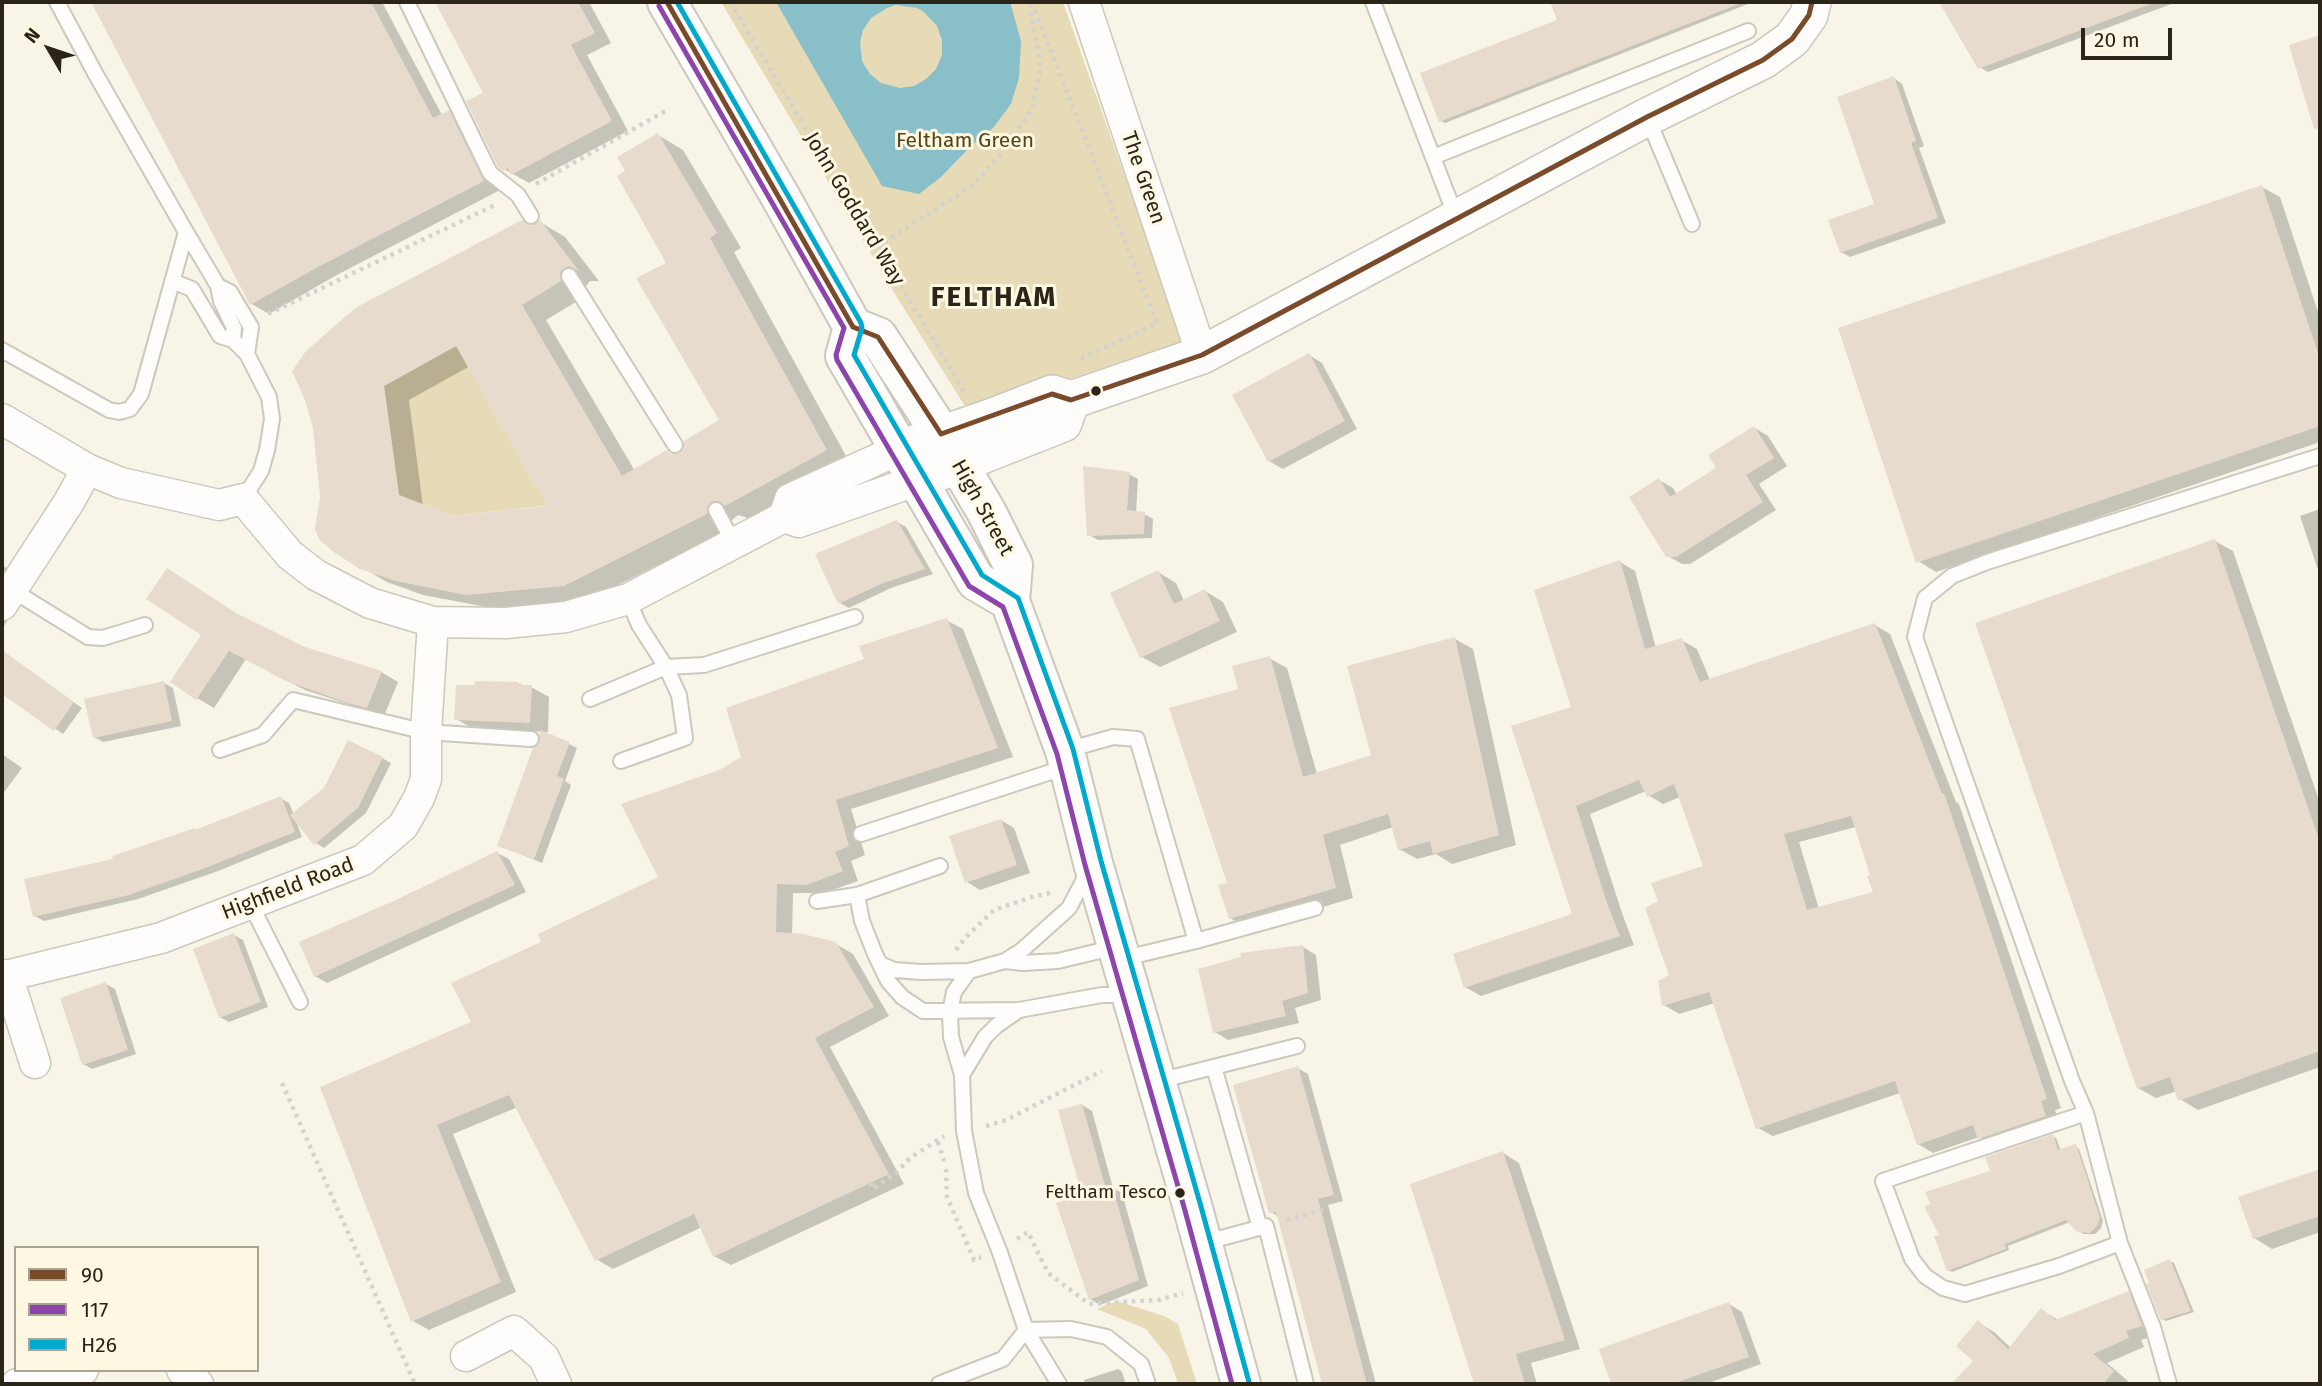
<!DOCTYPE html>
<html>
<head>
<meta charset="utf-8">
<style>
  body { margin:0 }
  #map { position:relative; width:2322px; height:1386px; overflow:hidden; background:#f8f4e8; font-family:"Fira Sans",sans-serif }
  canvas { display:block }
  .frame { position:absolute; inset:0; border:4px solid #2a2518; pointer-events:none }
  .legend { position:absolute; left:14px; top:1246px; width:245px; height:126px; box-sizing:border-box; background:#fef7e2; border:2px solid #a9a391; margin:0; padding:9px 12px; list-style:none; font-size:21px; color:#2a2518 }
  .legend li { display:flex; align-items:center; gap:14px; height:35px }
  .legend b { width:35px; border:2px solid #a9a391 }
  .north { position:absolute; left:14px; top:14px; width:70px; height:70px; -webkit-text-stroke:5px #fef7e2; paint-order:stroke; rotate:309deg; font-size:19px; font-weight:700; line-height:28px; text-align:center; color:#2a2518 }
  .north::after { content:''; display:block; margin:auto; width:24px; height:32px; background:#2a2518; clip-path:polygon(50% 0,100% 100%,50% 72%,0 100%) }
  .scale { position:absolute; left:2081px; top:28px; width:91px; height:32px; box-sizing:border-box; border:4px solid #2a2518; border-top:0; padding-left:9px; font-size:21px; line-height:24px; white-space:nowrap; color:#2a2518; -webkit-text-stroke:5px #fef7e2; paint-order:stroke }
</style>
</head>
<body>
<div id="map">
<canvas width="2322" height="1386"></canvas>
<div class="frame"></div>
<ul class="legend">
<li><b style="height:9px;background:#7a4b2a"></b>90</li>
<li><b style="height:9px;background:#8e44ad"></b>117</li>
<li><b style="height:9px;background:#00a9ce"></b>H26</li>
</ul>
<div class="north">N</div>
<div class="scale">20 m</div>
</div>
<script>
const context = document.querySelector('canvas').getContext('2d');
context.lineJoin = 'round';
function fill(path, color) { context.fillStyle = color; context.fill(path, 'evenodd'); }
const toPath = rows => new Path2D(rows.map(r => 'M' + r).join(''));
function trace(path, color, width, dash) { context.strokeStyle = color; context.lineWidth = width; context.lineCap = dash ? 'butt' : 'round'; context.setLineDash(dash || []); context.stroke(path); }
function label(font, color, halo, rows, align = 'center') {
  context.font = font + ' "Fira Sans",sans-serif'; context.lineWidth = 6; context.setLineDash([]); context.textBaseline = 'middle'; context.strokeStyle = halo; context.fillStyle = color; for (const [text, x, y, turn = 0] of rows) {
    context.save(); context.translate(x, y); context.rotate((+turn || 0) * Math.PI / 180); context.textAlign = isNaN(turn) ? turn : align; if (halo) context.strokeText(text, 0, 0); context.fillText(text, 0, 0); context.restore();
  }
}
fill(toPath([
  [721,2,1063,2,1183,341,969,413,895,294],
  [483,331,468,366,535,485,552,505,453,516,399,495,384,386],
  [1120,1302,1164,1316,1178,1324,1197,1384,1178,1384,1169,1358,1146,1329,1097,1309,1110,1303]
]), '#e7dbb7');
fill(toPath([
  [776,2,1010,2,1021,41,1019,78,1011,104,993,128,971,146,941,177,919,194,882,186],
  [896,5,917,8,924,12,937,26,942,40,942,55,936,69,926,79,914,86,900,88,881,83,870,74,862,61,860,42,863,30,871,18,887,8]
]), '#89bfc8');
fill(toPath([
  [93,2,382,2,442,115,449,112,466,122,500,190,335,276,269,314,252,304],
  [437,2,589,2,611,43,587,55,628,131,529,183,504,169,485,94],
  [1552,2,1753,2,1445,123,1441,121,1559,21],
  [1952,2,2177,2,1988,72,1979,67,1944,6],
  [1894,78,1902,84,1924,146,1919,148,1946,223,1850,257,1841,252,1877,205],
  [658,135,683,150,741,248,734,252,851,465,751,519,738,515,732,520,732,528,590,599,492,608,423,595,387,582,361,567,322,497,314,428,531,227,540,222,565,237,599,281,590,281,585,287,586,296,546,320,635,471,673,455,680,455,722,421,669,264,628,172],
  [470,366,550,507,453,517,423,506,409,400],
  [2262,187,2280,197,2320,318,2320,442,1936,572,1918,561],
  [1309,355,1322,363,1357,429,1283,469,1269,461],
  [1755,428,1768,436,1787,466,1759,484,1776,510,1690,564,1682,564,1668,556,1659,480,1673,488,1677,495,1718,469],
  [1129,474,1138,479,1136,513,1144,514,1153,519,1152,538,1098,540,1089,535],
  [2320,509,2320,576,2300,516],
  [897,522,906,527,933,574,891,588,849,608,840,603],
  [2215,541,2233,551,2320,803,2320,1067,2198,1110,2180,1099,2177,1091,2156,1098,2138,1088],
  [1620,562,1635,571,1656,648,1681,640,1697,649,1710,680,1875,625,1890,634,1956,802,1959,804,2061,1108,2055,1110,2060,1125,1995,1147,1979,1137,1933,1153,1918,1144,1900,1093,1773,1136,1758,1128,1715,1003,1679,1014,1664,1005,1705,867,1680,797,1663,804,1648,795,1646,791,1590,814,1622,913,1634,945,1481,996,1465,987,1574,916,1573,708],
  [1856,827,1872,877,1875,893,1819,909,1799,842],
  [2,565,31,584,2,629],
  [1158,572,1176,583,1184,601,1205,591,1223,602,1237,632,1160,667,1142,657],
  [244,619,304,649,381,672,398,682,384,716,305,690,246,659,214,708,197,698,204,634],
  [946,620,963,629,1013,757,851,809,865,855,851,861,858,881,824,893,793,893,792,935,836,944,853,954,889,1016,830,1047,904,1184,731,1265,714,1256,702,1227,613,1269,596,1259,518,1107,453,1134,516,1292,429,1330,413,1321,323,1088,474,1023,544,943,661,877,720,772,743,758,867,660],
  [1455,639,1473,649,1516,845,1452,864,1436,854,1417,859,1399,849,1393,827,1340,845,1353,898,1249,929,1230,918,1229,885,1240,690,1269,658,1287,668,1317,774,1373,757],
  [7,656,82,708,63,734,2,691,2,663],
  [164,683,173,688,181,726,103,742,94,737],
  [519,684,531,687,549,697,548,732,474,729,456,719],
  [569,744,577,748,565,781,571,785,542,863,499,845],
  [2,754,22,768,2,795],
  [382,758,391,763,366,813,324,848,316,843,296,821,302,837,218,871,138,899,44,921,35,916,116,860,280,798,289,803,294,815],
  [1001,820,1014,828,1030,873,980,890,967,882],
  [497,853,509,859,526,892,327,983,315,976,398,901],
  [234,935,243,940,268,1007,229,1022,220,1017],
  [1303,947,1316,955,1321,1000,1295,1008,1299,1023,1228,1040,1215,1032],
  [106,984,115,989,136,1054,92,1069,83,1064],
  [1297,1068,1308,1074,1343,1201,1328,1205,1376,1384,1324,1384,1279,1217,1271,1212],
  [1082,1105,1092,1111,1113,1188,1122,1193,1148,1286,1100,1305,1090,1299,1084,1196],
  [2052,1136,2056,1138,2061,1151,2075,1146,2079,1149,2103,1221,2101,1228,2095,1234,2083,1234,2070,1222,2008,1246,2009,1250,1952,1272,1948,1270,1941,1236,1992,1172],
  [1503,1153,1519,1163,1580,1349,1531,1363,1537,1384,1476,1384,1412,1185],
  [2320,1171,2320,1232,2272,1249,2254,1238,2241,1198],
  [2170,1261,2174,1263,2194,1312,2166,1321,2162,1319],
  [2128,1293,2144,1302,2157,1335,2141,1340,2144,1347,2107,1363,2128,1381,2126,1384,2078,1384,2069,1376,2058,1375,2050,1384,1953,1384,1976,1361,1979,1323,1994,1332,2011,1348,2041,1310,2058,1320],
  [1729,1304,1742,1312,1761,1364,1706,1384,1613,1384,1601,1350],
  [1118,1369,1122,1372,1126,1384,1085,1384,1084,1380]
]), '#0003');
fill(toPath([
  [91,2,371,2,433,118,449,110,484,181,318,267,250,305],
  [435,2,578,2,595,33,571,45,612,121,511,175,508,168,503,171,498,167,466,101,483,93],
  [1550,2,1741,2,1741,3,1439,122,1420,73,1557,20],
  [1939,2,2149,2,2150,4,1978,69],
  [2320,35,2320,128,2314,129,2289,45],
  [1894,76,1916,141,1911,143,1938,218,1840,253,1828,220,1874,204,1837,97],
  [658,133,717,233,710,238,827,450,725,506,720,502,712,501,708,506,707,514,564,586,466,595,396,581,360,569,335,553,319,539,315,529,320,497,313,428,305,400,292,371,306,351,355,308,522,220,531,226,540,220,579,271,569,266,565,268,560,272,561,281,522,305,622,476,667,450,671,454,679,453,684,449,684,441,719,420,636,278,666,263,617,176,625,171,617,157],
  [456,346,547,506,453,516,399,495,384,386],
  [2262,185,2320,359,2320,426,1916,563,1838,328],
  [1309,353,1345,421,1268,462,1232,395],
  [1754,426,1774,458,1746,475,1763,502,1676,557,1666,557,1629,497,1659,478,1670,497,1716,468,1708,455],
  [1083,466,1130,472,1127,510,1145,512,1144,534,1087,536],
  [897,520,925,569,881,584,838,604,815,554],
  [2215,539,2320,842,2320,1051,2178,1101,2170,1077,2137,1089,1975,623],
  [1620,560,1645,649,1682,638,1700,682,1875,623,1942,794,1944,793,2047,1099,2041,1101,2046,1116,1978,1139,1973,1125,1917,1145,1895,1081,1756,1129,1709,992,1662,1006,1658,981,1669,975,1645,908,1658,901,1651,883,1703,866,1674,784,1647,797,1639,780,1576,806,1607,903,1620,936,1464,988,1453,954,1572,914,1511,726,1571,707,1534,590],
  [1851,816,1870,875,1867,876,1873,892,1807,910,1784,834],
  [167,568,236,613,305,647,382,671,367,708,348,703,286,681,229,651,196,700,170,682,201,635,146,599],
  [1158,570,1174,604,1205,589,1220,621,1140,658,1110,593],
  [947,618,998,748,836,800,849,846,835,852,843,871,807,885,777,884,776,932,803,934,836,942,874,1007,815,1038,889,1174,713,1257,694,1214,595,1261,509,1095,437,1125,501,1282,411,1322,320,1087,471,1022,451,983,541,942,538,934,658,877,621,804,719,770,741,757,726,708,864,659,859,646],
  [1455,637,1499,835,1433,854,1430,841,1398,850,1388,814,1323,835,1336,888,1229,919,1218,885,1227,883,1169,708,1238,689,1232,666,1270,656,1303,777,1371,755,1347,666],
  [2,650,74,702,54,731,2,694],
  [164,681,172,721,93,738,84,699],
  [475,681,519,682,519,685,532,685,530,723,454,720,456,685,475,685],
  [540,730,570,742,557,776,564,779,534,859,497,846,533,748,539,744],
  [348,740,383,757,358,808,314,845,290,815,324,788],
  [281,796,295,832,208,867,129,895,33,917,24,879,113,859,112,856,195,828,196,830],
  [1001,819,1017,865,965,883,949,836],
  [497,851,515,885,314,977,299,942,398,899],
  [234,933,261,1002,219,1018,193,949],
  [1303,945,1308,993,1282,1001,1286,1016,1213,1033,1198,969,1241,957,1240,953],
  [106,982,128,1050,82,1065,60,998],
  [1298,1066,1334,1195,1318,1199,1367,1384,1322,1384,1276,1212,1269,1213,1233,1085],
  [1082,1104,1106,1189,1112,1185,1139,1280,1089,1300,1056,1203,1082,1195,1058,1110],
  [2053,1134,2058,1150,2076,1144,2100,1218,2097,1226,2090,1233,2077,1232,2066,1220,2005,1244,2006,1249,1947,1271,1934,1236,1939,1235,1924,1206,1930,1204,1925,1192,1990,1171,1985,1157],
  [1503,1151,1565,1340,1516,1354,1525,1384,1474,1384,1410,1184],
  [2320,1169,2320,1216,2253,1239,2238,1197],
  [2170,1259,2191,1311,2161,1320,2146,1284,2149,1283,2144,1270],
  [2129,1291,2142,1326,2126,1331,2129,1338,2093,1354,2114,1371,2103,1384,1951,1384,1973,1361,1956,1346,1978,1320,2008,1349,2041,1308,2055,1320],
  [1729,1302,1749,1357,1672,1384,1611,1384,1599,1349]
]), '#e7dbce');
const service = toPath([
  [57,2,95,73,186,232,218,286,230,292,251,327,247,354],
  [407,2,490,173,518,195,531,216],
  [1373,2,1456,217],
  [1648,119,1692,224],
  [1433,157,1748,31],
  [569,276,675,445],
  [172,281,192,289,220,336,233,340,247,354,269,397,272,419,267,450,261,471,243,499],
  [218,286,221,301,234,328,233,340],
  [2,350,109,410,119,412,130,409,141,394,186,232],
  [716,510,733,542],
  [12,590,88,637,103,638,145,625],
  [590,699,666,667,639,625,628,599],
  [220,750,263,735,293,700,426,732,531,739],
  [1067,750,1113,737,1137,739,1196,941],
  [621,761,685,738,679,695,666,667,704,665,855,617],
  [861,834,1066,767],
  [857,895,862,921,875,954,888,981,902,997,923,1011,1019,1010],
  [817,901,857,895,940,866],
  [250,903,300,1002],
  [1121,959,1196,941,1315,908],
  [1005,961,1023,963,1058,961,1116,947],
  [880,964,894,970,921,972,969,971],
  [1214,1067,1260,1228],
  [962,1075,985,1037,996,1026,1019,1010,1102,995,1127,995],
  [1158,1081,1297,1046],
  [2086,1113,1883,1181,1912,1259,1925,1276,1943,1288,1965,1294,2059,1266,2120,1243],
  [1203,1243,1266,1226,1306,1384],
  [939,1384,1003,1359,1026,1330,1071,1329,1107,1337,1141,1364,1148,1384],
  [1059,1384,1026,1330,999,1250,976,1193,964,1131,962,1075,951,1037,950,1012,954,992,969,971,1005,961,1021,951,1069,908,1089,870],
  [2169,1384,2153,1327,2120,1243,2086,1113,2072,1081,1915,637,1925,598,1952,576,1987,562,2320,456]
]);
const minor = toPath([
  [1084,2,1202,355],
  [2,419,87,469,121,483,219,505,243,499,290,555,316,575,370,603,433,622,506,623,566,617,628,599,784,517,799,522,918,480],
  [784,517,790,499,900,449],
  [2,605,69,502,87,469],
  [7,975,35,1063],
  [2,977,161,938,363,860,403,826,419,798,426,779,426,732,433,622],
  [466,1356,514,1331,544,1358,556,1384],
  [182,1370,198,1384],
  [17,1384,83,1370]
]);
const tertiary = toPath([
  [900,449,993,417,1052,394,1071,400,1202,355,1647,117,1763,60,1792,39,1809,15,1812,2],
  [918,480,1063,423,1071,400]
]);
const primary = toPath([
  [667,2,780,196,853,327,878,337,941,434,987,513,1013,565,1010,601,1065,751,1093,863,1192,1205,1241,1384],
  [853,327,845,356,976,581,1010,601]
]);
trace(service, '#cbc8bc', 18);
trace(minor, '#cbc8bc', 33);
trace(tertiary, '#cbc8bc', 40);
trace(primary, '#cbc8bc', 42);
trace(toPath([
  [730,2,964,391],
  [1032,2,1157,323,1080,359],
  [536,184,669,109],
  [877,247,972,186,1006,148,1032,109,1041,67,1029,2],
  [268,314,497,204],
  [956,950,965,938,994,910,1032,897,1050,893],
  [282,1083,415,1384],
  [986,1126,1006,1120,1102,1071],
  [938,1142,944,1161],
  [946,1169,947,1197,974,1260,981,1257],
  [870,1183,873,1189,896,1173,910,1158,944,1136],
  [1287,1220,1325,1209],
  [1017,1239,1028,1232,1048,1273,1089,1304,1159,1300,1183,1293]
]), '#d3d2ce', 4.5, [3.5, 5]);
trace(service, '#fefdfc', 14);
trace(minor, '#fefdfc', 30);
trace(tertiary, '#fefdfc', 37);
trace(primary, '#fefdfc', 38);
trace(toPath([
  [667,2,853,327,878,337,941,434,1052,394,1071,400,1202,355,1647,117,1763,60,1792,39,1809,15,1812,2]
]), '#7a4b2a', 5);
trace(toPath([
  [659,6,844,328,836,355,837,360,969,586,1003,607,1057,754,1085,865,1184,1207,1232,1384]
]), '#8e44ad', 5);
trace(toPath([
  [677,2,861,323,862,328,854,355,982,575,1018,598,1073,749,1101,861,1200,1203,1249,1382]
]), '#00a9ce', 5);
for (const [x, y, r, color] of [
  [1096,391,6,"#2a2518"],
  [1180,1193,6,"#2a2518"]
]) { const dot = new Path2D(); dot.arc(x, y, r, 0, 2 * Math.PI); context.fillStyle = color; context.fill(dot); trace(dot, '#fef7e2', 2.5); }
label('19px', '#2a2518', '#fef7e2', [
  ["Feltham Tesco",1167,1193]
], 'right');
label('21px', '#534416', '#fef7e2', [
  ["Feltham Green",965,141]
]);
label('21px', '#2a2518', '#fef7e2', [
  ["The Green",1143,178,71],
  ["John Goddard Way",854,209,59],
  ["High Street",982,508,61],
  ["Highfield Road",288,889,-21]
]);
context.letterSpacing = '2px';
label('bold 28px', '#2a2518', '#fef7e2', [
  ["FELTHAM",994,298]
]);
context.letterSpacing = '0px';
</script>
</body>
</html>
